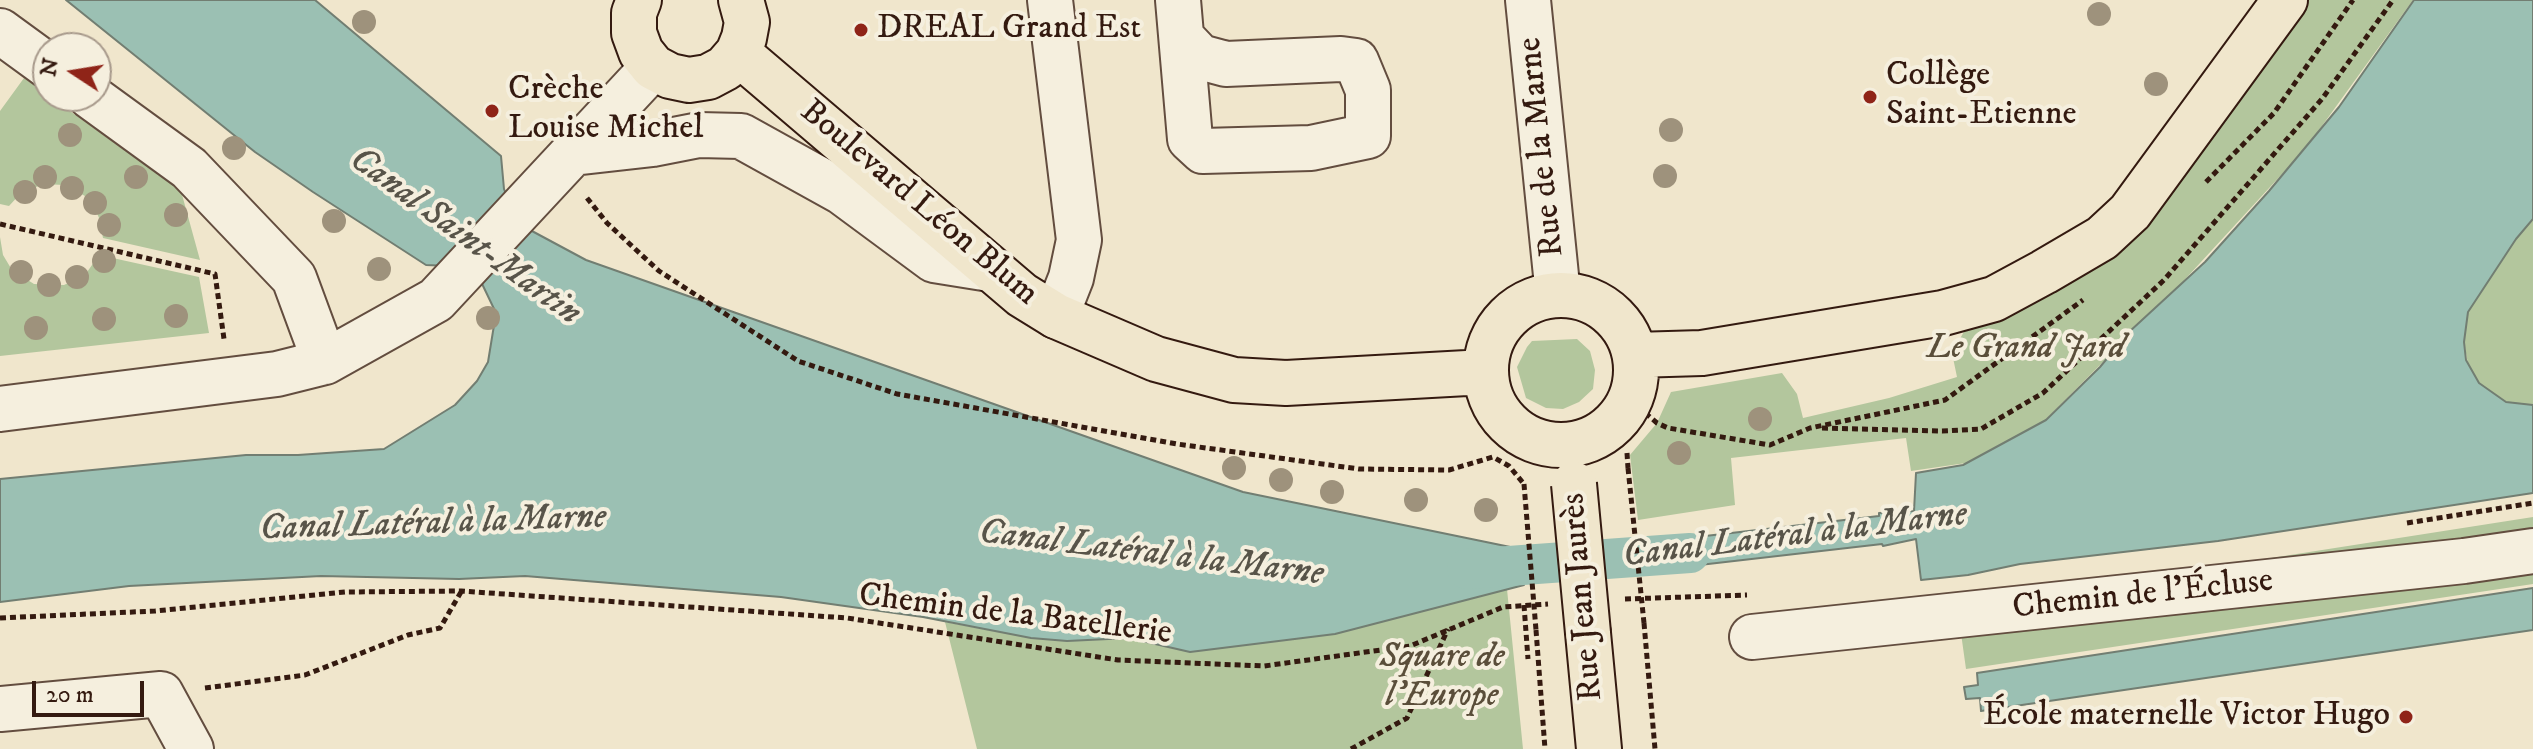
<!DOCTYPE html>
<html>
<head>
<meta charset="utf-8">
<style>
  body { margin:0 }
  #map { position:relative; width:2533px; height:749px; overflow:hidden; background:#f0e6cc; font-family:"IM FELL DW Pica",serif }
  canvas { display:block }
  .north { position:absolute; left:32px; top:32px; width:80px; height:80px; box-sizing:border-box; background:#f5efde; border:2px solid #a89a8c; border-radius:50%; rotate:282deg; font-size:22px; font-weight:700; line-height:32px; text-align:center; color:#341a10 }
  .north::after { content:''; display:block; margin:auto; width:28px; height:36px; background:#8f2418; clip-path:polygon(50% 0,100% 100%,50% 72%,0 100%) }
  .scale { position:absolute; left:32px; top:681px; width:112px; height:36px; box-sizing:border-box; border:4px solid #341a10; border-top:0; padding-left:10px; font-size:24px; line-height:28px; white-space:nowrap; color:#341a10; -webkit-text-stroke:6px #f5efde; paint-order:stroke }
</style>
</head>
<body>
<div id="map">
<canvas width="2533" height="749"></canvas>
<div class="north">N</div>
<div class="scale">20 m</div>
</div>
<script>
const context = document.querySelector('canvas').getContext('2d');
context.lineJoin = 'round';
function fill(path, color) { context.fillStyle = color; context.fill(path, 'evenodd'); }
const toPath = rows => new Path2D(rows.map(r => 'M' + r).join(''));
function trace(path, color, width, dash) { context.strokeStyle = color; context.lineWidth = width; context.lineCap = dash ? 'butt' : 'round'; context.setLineDash(dash || []); context.stroke(path); }
function label(font, color, halo, rows, align = 'center') {
  context.font = font + ' "IM FELL DW Pica",serif'; context.lineWidth = 8; context.setLineDash([]); context.textBaseline = 'middle'; context.strokeStyle = halo; context.fillStyle = color; for (const [text, x, y, turn = 0] of rows) {
    context.save(); context.translate(x, y); context.rotate((+turn || 0) * Math.PI / 180); context.textAlign = isNaN(turn) ? turn : align; if (halo) context.strokeText(text, 0, 0); context.fillText(text, 0, 0); context.restore();
  }
}
fill(toPath([
  [2285,0,2413,0,2306,148,2177,288,2042,423,1966,463,1911,471,1906,438,1731,458,1735,505,1638,520,1630,455,1657,423,1671,392,1782,373,1797,394,1803,418,1889,398,1957,377,1952,353,1980,303,2057,265],
  [24,78,181,191,200,260,103,238,99,218,94,206,85,196,64,185,43,184,20,194,9,206,0,204,0,111],
  [2533,219,2533,405,2528,405,2506,402,2479,383,2468,364,2464,342,2468,312,2516,239],
  [0,237,3,255,12,270,34,284,64,285,85,275,99,255,199,277,209,333,0,356],
  [1577,339,1590,351,1595,370,1593,389,1579,402,1563,409,1546,408,1526,398,1517,367,1527,347,1532,341],
  [2533,517,2533,546,2041,594],
  [2533,556,2533,584,1966,669,1959,619],
  [1507,589,1523,749,977,749,945,622,1031,638,1067,641,1129,638,1190,652,1335,634]
]), '#b3c69d');
const water = toPath([
  [66,0,315,0,501,156,504,189,517,223,586,260,1243,492,1520,549,1524,585,1335,634,1190,652,1129,638,1067,641,1031,638,923,617,781,597,525,576,459,579,321,576,129,586,0,602,0,479,246,455,298,455,384,449,455,405,477,381,488,362,496,313,474,267,426,265,313,192,255,152,66,0],
  [2414,0,2533,0,2533,219,2516,239,2468,312,2464,342,2466,360,2479,383,2506,402,2533,405,2533,493,2218,541,2020,564,1968,575,1921,580,1916,539,1883,546,1882,544,1656,570,1656,572,1638,575,1634,540,1652,537,1653,542,1879,516,1879,513,1914,511,1916,473,1963,465,2046,420,2100,367,2129,332,2205,262,2269,191,2339,107,2414,0],
  [2533,588,2533,630,1981,711,1980,698,1966,699,1964,687,1978,685,1977,673,2533,588]
]);
fill(water, '#9bc0b3');
trace(water, '#727e72', 2);
trace(toPath([
  [1467,569,1690,553]
]), '#9bc0b3', 40);
const minor = toPath([
  [1050,0,1079,240,1071,278,1056,316],
  [1178,0,1190,139,1203,151,1311,148,1368,136,1368,90,1356,61,1341,59,1226,64,1200,57,1182,38],
  [1528,0,1558,295],
  [0,31,48,66],
  [90,96,189,168,294,278,325,362],
  [573,153,653,144,699,135,741,136,842,192,934,260,990,269],
  [0,409,277,374,325,362,436,300,653,67],
  [1752,637,2464,561,2533,551],
  [0,709,161,694,191,749]
]);
const major = toPath([
  [639,0,634,13,634,33,641,52,653,67,670,76,689,80,708,77,725,68,738,53,744,38,747,22,741,0],
  [738,53,1022,295,1056,316,1156,359,1234,380,1286,383,1485,372],
  '1486 370a75 75 0 1 1 150 0a75 75 0 1 1-150 0Z',
  [1635,355,1702,353,1943,313,1994,299,2044,272,2102,238,2130,212,2285,0],
  [1588,633,1599,749]
]);
trace(minor, '#634d3f', 48);
trace(major, '#341a10', 48);
trace(toPath([
  [2206,182,2274,113,2353,0],
  [587,198,607,223,659,271,798,361,897,394,1177,444,1359,469,1449,470,1493,457,1509,466,1524,484],
  [0,224,215,274,224,339],
  [1630,400,1657,423,1668,428,1770,445,1810,428,1945,400,2083,300],
  [1822,428,1942,431,1981,429,2043,393,2164,280,2322,99,2393,0],
  [1627,453,1628,468],
  [2407,523,2533,503],
  [1625,599,1747,595],
  [1524,605,1528,659],
  [0,618,155,611,345,592,461,591,847,618,1118,660,1264,666,1410,646,1503,607,1548,604],
  [1644,623,1655,749],
  [1536,630,1545,749],
  [205,688,305,675,408,635,440,628,461,592],
  [1351,749,1407,718,1448,629]
]), '#341a10', 5, [6, 4]);
trace(minor, '#f5efde', 44);
trace(major, '#f0e6cc', 44);
const majorBridge = toPath([
  [1574,484,1588,633]
]);
trace(majorBridge, '#341a10', 48, []);
trace(toPath([
  [1628,468,1644,623],
  [1524,484,1536,630]
]), '#341a10', 5, [6, 4]);
trace(majorBridge, '#f0e6cc', 44);
context.fillStyle = '#9e927c';
for (const [x, y] of [
  [2099,14],
  [364,22],
  [2156,84],
  [1671,130],
  [70,135],
  [234,148],
  [1665,176],
  [45,177],
  [136,177],
  [72,188],
  [25,192],
  [95,203],
  [176,215],
  [334,221],
  [109,225],
  [104,261],
  [379,269],
  [21,272],
  [77,277],
  [49,285],
  [176,316],
  [488,318],
  [104,319],
  [36,328],
  [1760,419],
  [1679,453],
  [1234,468],
  [1281,480],
  [1332,492],
  [1416,500],
  [1486,510]
]) { context.beginPath(); context.arc(x, y, 12, 0, 2 * Math.PI); context.fill(); }
for (const [x, y, r, color] of [
  [861,30,8,"#8f2418"],
  [1870,97,8,"#8f2418"],
  [492,111,8,"#8f2418"],
  [2406,717,8,"#8f2418"]
]) { const dot = new Path2D(); dot.arc(x, y, r, 0, 2 * Math.PI); context.fillStyle = color; context.fill(dot); trace(dot, '#f5efde', 3); }
label('34px', '#341a10', '#f5efde', [
  ["DREAL Grand Est",877,30],
  ["Collège",1886,77],
  ["Saint-Etienne",1886,116],
  ["Crèche",508,91],
  ["Louise Michel",508,130],
  ["École maternelle Victor Hugo",2390,717,"right"]
], 'left');
label('34px', '#341a10', '#f5efde', [
  ["Rue de la Marne",1543,147,-96],
  ["Boulevard Léon Blum",918,204,40],
  ["Chemin de l'Écluse",2143,596,-6],
  ["Rue Jean Jaurès",1584,597,-95],
  ["Chemin de la Batellerie",1015,616,7]
]);
label('italic 34px', '#5a4e3a', '#f5efde', [
  ["Le Grand Jard",2026,350],
  ["Square de",1442,659],
  ["l'Europe",1442,698]
]);
label('italic 36px', '#585449', '#f5efde', [
  ["Canal Saint-Martin",464,238,36],
  ["Canal Latéral à la Marne",433,525,-2],
  ["Canal Latéral à la Marne",1795,537,-7],
  ["Canal Latéral à la Marne",1151,555,7]
]);
</script>
</body>
</html>
